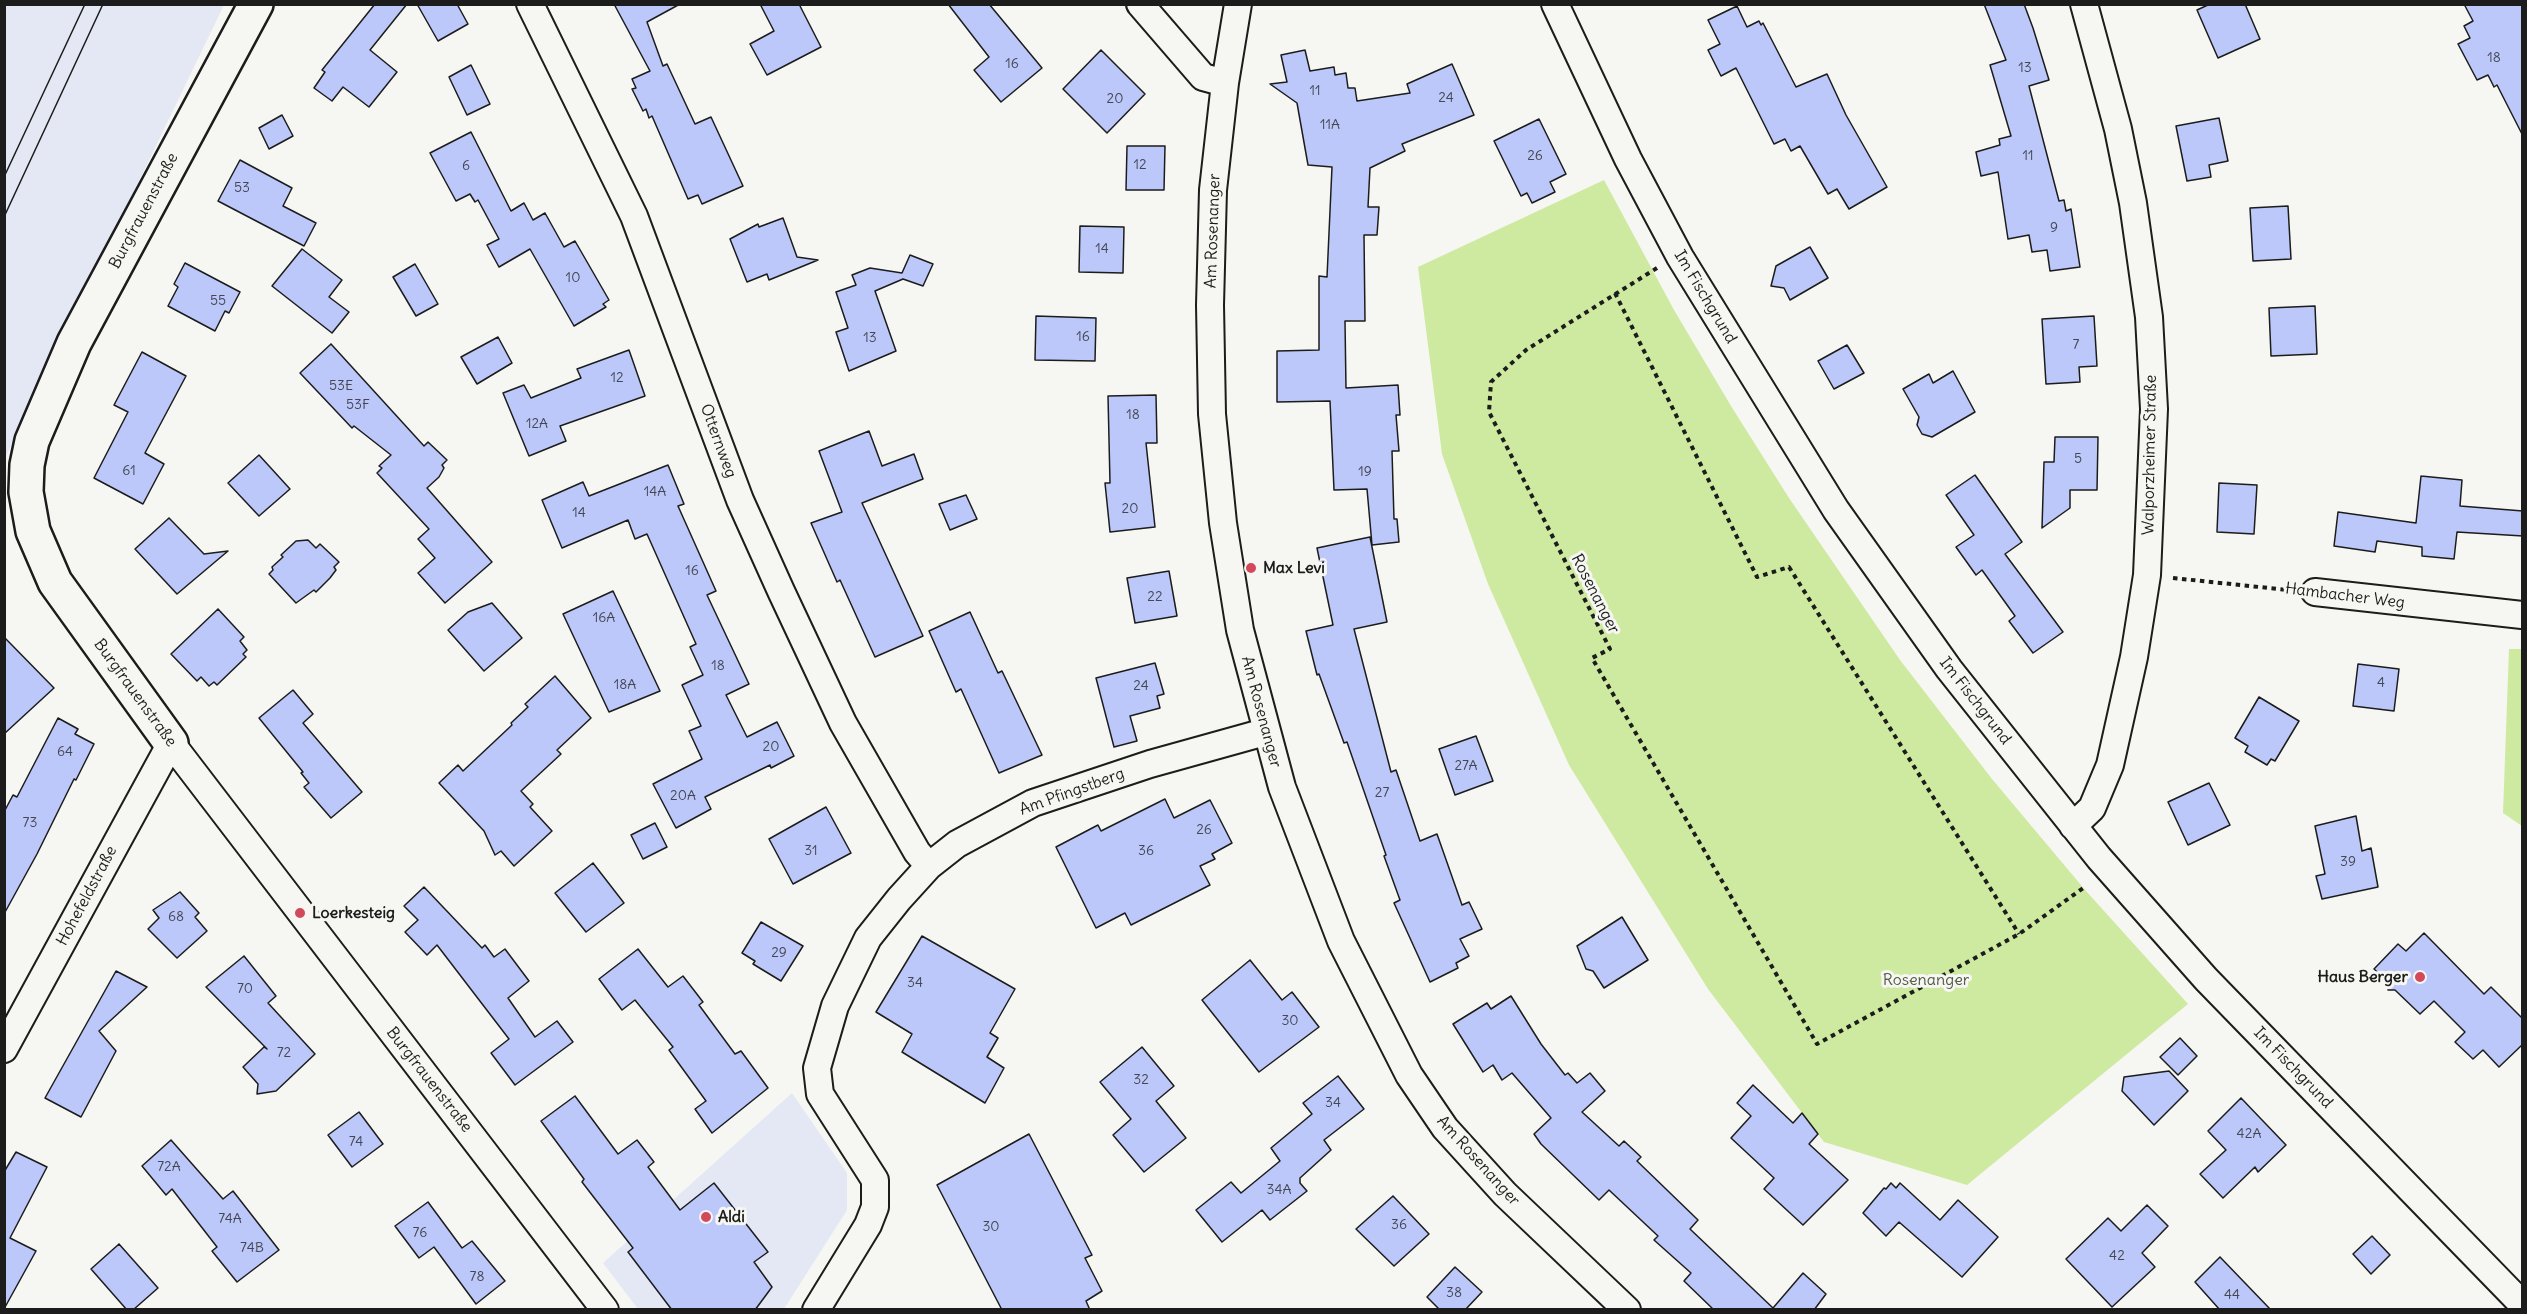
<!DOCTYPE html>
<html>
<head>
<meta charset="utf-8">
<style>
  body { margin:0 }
  #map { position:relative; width:2527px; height:1314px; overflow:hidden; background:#f6f6f2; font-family:Delius,sans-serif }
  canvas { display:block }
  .frame { position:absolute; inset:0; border:6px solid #1c1c1c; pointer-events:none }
</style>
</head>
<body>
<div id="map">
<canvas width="2527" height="1314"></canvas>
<div class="frame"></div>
</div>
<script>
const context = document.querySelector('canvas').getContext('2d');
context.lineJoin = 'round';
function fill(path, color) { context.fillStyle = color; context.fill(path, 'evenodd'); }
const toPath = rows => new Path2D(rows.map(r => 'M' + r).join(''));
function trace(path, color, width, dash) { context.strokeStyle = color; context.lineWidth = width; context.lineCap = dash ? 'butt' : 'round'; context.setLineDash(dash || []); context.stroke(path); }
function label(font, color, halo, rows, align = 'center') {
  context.font = font + ' Delius,sans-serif'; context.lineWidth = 6; context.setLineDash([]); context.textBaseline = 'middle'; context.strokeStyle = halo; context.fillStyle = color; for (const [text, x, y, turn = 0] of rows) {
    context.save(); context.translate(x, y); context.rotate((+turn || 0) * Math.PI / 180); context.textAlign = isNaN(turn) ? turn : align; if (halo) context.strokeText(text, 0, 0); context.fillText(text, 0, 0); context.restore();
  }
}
fill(toPath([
  [7,4,224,5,5,458,5,10],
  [792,1093,847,1173,847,1210,784,1309,638,1309,603,1263]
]), '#e4e8f4');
fill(toPath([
  [1604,180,1674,310,1731,406,1789,498,1900,660,1992,779,2086,891,2188,1004,1967,1185,1824,1142,1708,989,1569,765,1488,584,1442,454,1418,267],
  [2509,649,2522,649,2522,826,2503,813]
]), '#ceeaa1');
const building = toPath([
  [375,4,407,4,370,50,397,72,369,107,343,87,332,101,314,88,325,72,322,70,375,4],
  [417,4,457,4,468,24,438,41,417,4],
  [614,4,680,4,647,22,663,66,667,64,695,124,711,117,743,186,702,204,698,195,688,199,652,116,649,118,646,109,643,111,632,89,636,88,632,79,650,71,614,4],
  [760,4,799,4,821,47,767,75,750,44,774,31,760,4],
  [948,4,989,4,1042,68,1001,102,974,70,989,57,948,4],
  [1984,4,2024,4,2033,28,2049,80,2029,86,2059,201,2064,200,2066,211,2071,209,2080,267,2050,271,2047,250,2032,252,2029,235,2008,239,1998,172,1981,176,1976,152,2000,145,1999,139,2011,136,1990,65,2006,60,1984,4],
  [2210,4,2245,4,2260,39,2218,58,2197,10,2210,4],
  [2464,4,2523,4,2523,136,2497,85,2494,87,2488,75,2477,80,2458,44,2470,38,2464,26,2473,21,2464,4],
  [1737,6,1747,27,1759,21,1761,25,1763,23,1796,87,1827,74,1846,115,1887,187,1849,209,1837,189,1828,194,1800,146,1791,151,1785,139,1774,144,1736,68,1721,76,1708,50,1720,44,1708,20,1737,6],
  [1101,50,1145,94,1107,133,1063,89,1101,50],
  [1305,50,1310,71,1334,67,1335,75,1346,73,1348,88,1355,88,1357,101,1410,93,1407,84,1452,64,1474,115,1402,144,1405,151,1370,168,1368,207,1379,207,1377,235,1364,235,1365,321,1345,321,1346,388,1398,385,1400,415,1396,415,1399,451,1392,451,1394,519,1397,519,1399,542,1372,545,1367,489,1334,490,1330,401,1277,402,1277,351,1319,350,1319,276,1327,277,1332,167,1308,165,1297,103,1270,84,1287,82,1281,55,1305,50],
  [471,65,490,104,467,115,449,77,471,65],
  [282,115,293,136,269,149,259,128,282,115],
  [2219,118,2228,161,2209,165,2211,177,2187,181,2176,126,2219,118],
  [1539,119,1566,174,1550,182,1555,192,1532,203,1527,193,1521,196,1494,141,1539,119],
  [471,132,511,211,524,203,533,220,545,213,564,247,575,241,609,300,603,304,606,307,574,326,530,249,499,267,487,245,499,239,478,200,475,202,470,194,456,201,430,153,471,132],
  [1127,146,1165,146,1164,190,1126,190,1127,146],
  [240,160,292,188,283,206,316,223,304,246,218,201,240,160],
  [2288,206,2291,259,2253,261,2250,208,2288,206],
  [783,218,797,257,818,260,769,280,767,274,747,282,730,239,758,224,759,227,783,218],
  [1080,226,1124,227,1123,273,1079,272,1080,226],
  [1810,247,1828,278,1790,300,1784,288,1771,286,1776,266,1810,247],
  [302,249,342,280,329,297,349,312,332,333,272,286,302,249],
  [910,255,933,264,923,286,903,279,875,291,896,351,849,371,836,332,848,328,836,292,856,285,852,275,870,268,902,273,910,255],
  [185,263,240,292,229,313,225,311,215,331,168,306,178,287,174,284,185,263],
  [415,264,438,304,416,316,393,277,415,264],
  [2315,306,2317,354,2271,356,2269,308,2315,306],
  [1036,316,1096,318,1095,361,1035,360,1036,316],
  [2094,316,2097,366,2079,367,2080,382,2046,384,2042,319,2094,316],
  [498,337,512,363,477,384,461,357,498,337],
  [331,344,424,446,428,442,447,460,442,465,444,468,439,477,427,488,492,562,445,603,418,573,435,558,418,539,429,529,377,473,382,468,379,466,391,455,354,426,352,428,300,373,331,344],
  [1847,345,1864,373,1834,389,1818,361,1847,345],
  [629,350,645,396,560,426,566,441,529,456,503,393,524,385,531,398,581,378,577,369,629,350],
  [142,352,186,376,145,453,164,464,143,504,94,478,128,412,114,405,142,352],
  [1953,371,1975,412,1932,437,1922,434,1917,425,1919,417,1903,389,1929,374,1933,383,1953,371],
  [1156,395,1157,443,1146,443,1155,527,1110,532,1105,483,1110,483,1108,396,1156,395],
  [869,431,882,466,914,454,923,479,862,503,923,636,875,657,840,580,837,582,811,523,842,512,819,451,869,431],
  [2055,437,2098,437,2097,490,2070,490,2070,508,2042,528,2044,462,2054,462,2055,437],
  [259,455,290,489,259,516,228,483,259,455],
  [668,465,684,504,678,506,716,591,707,595,749,684,726,695,747,737,777,722,794,756,771,768,770,765,705,797,711,809,676,828,653,784,702,759,689,731,701,726,682,685,703,675,690,647,696,644,647,534,635,539,628,520,562,548,542,500,583,482,589,496,668,465],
  [1975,475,2022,542,2005,554,2063,632,2033,653,2009,621,2015,616,1982,570,1976,575,1956,547,1974,535,1946,495,1975,475],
  [2421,476,2462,480,2460,506,2523,511,2523,536,2457,532,2454,559,2422,556,2422,547,2377,541,2375,552,2334,546,2338,512,2416,523,2421,476],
  [2219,483,2257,485,2254,534,2217,532,2219,483],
  [966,495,977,519,950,530,939,504,966,495],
  [169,518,204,554,228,551,177,594,135,549,169,518],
  [1370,537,1387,622,1354,629,1391,772,1396,770,1420,841,1437,834,1462,905,1469,902,1482,929,1460,939,1469,956,1456,963,1458,968,1430,982,1394,903,1400,900,1384,856,1386,855,1347,742,1344,743,1319,674,1317,675,1306,631,1333,625,1317,548,1370,537],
  [308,540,316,548,320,544,339,562,334,567,336,570,330,578,316,592,314,590,296,603,269,574,273,570,272,567,283,557,281,555,296,541,308,540],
  [1169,571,1177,616,1135,623,1127,578,1169,571],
  [613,591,660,691,609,712,563,614,613,591],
  [492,603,522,638,484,671,448,630,468,612,492,603],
  [218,609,244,637,240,641,247,650,243,654,246,657,217,685,214,682,209,686,201,677,197,681,171,654,218,609],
  [970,612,998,673,1002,671,1042,755,999,773,961,689,956,692,929,631,970,612],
  [4,637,54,688,4,734,4,637],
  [1155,663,1164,694,1157,696,1160,708,1130,716,1137,741,1114,747,1096,678,1155,663],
  [2358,664,2399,669,2394,711,2353,706,2358,664],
  [555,676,591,718,557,750,561,754,521,791,533,804,530,807,552,831,514,866,501,851,495,855,484,831,439,783,458,765,463,771,512,725,511,723,528,707,525,704,555,676],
  [293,690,313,714,303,723,362,792,331,818,304,787,309,783,301,773,303,772,259,718,293,690],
  [2259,697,2299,721,2275,761,2271,759,2267,765,2245,752,2248,746,2235,738,2259,697],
  [58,718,78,729,75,734,94,744,76,780,74,779,37,854,4,914,4,812,13,795,17,797,58,718],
  [1476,736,1493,781,1455,795,1439,749,1476,736],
  [2209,783,2230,825,2188,845,2168,802,2209,783],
  [1165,799,1174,818,1210,800,1232,843,1212,854,1215,859,1200,866,1210,885,1131,925,1125,913,1096,928,1056,847,1098,825,1101,831,1165,799],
  [826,807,851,853,793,884,769,839,826,807],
  [2356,816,2362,851,2371,848,2378,887,2322,899,2316,876,2325,874,2315,826,2356,816],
  [655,823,667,847,643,859,631,835,655,823],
  [593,863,624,903,586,932,555,893,593,863],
  [424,887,482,948,485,945,494,957,505,949,529,981,508,998,535,1037,557,1021,573,1042,515,1085,491,1053,509,1039,437,945,427,955,405,932,418,920,404,906,424,887],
  [180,892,199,913,195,917,207,931,177,958,148,929,159,918,153,910,180,892],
  [1622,917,1648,960,1604,988,1593,971,1586,969,1577,946,1622,917],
  [761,922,803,946,781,981,753,964,755,961,742,953,761,922],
  [2424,933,2484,994,2491,987,2523,1019,2523,1044,2499,1067,2483,1050,2473,1059,2455,1042,2465,1032,2434,1001,2420,1014,2395,990,2388,990,2388,982,2374,969,2398,944,2406,951,2424,933],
  [922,936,1015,989,990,1033,998,1038,987,1057,1004,1068,985,1103,902,1052,912,1034,876,1012,922,936],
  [638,949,668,987,683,976,703,1002,699,1005,735,1054,741,1051,768,1088,712,1133,695,1109,706,1101,669,1050,673,1047,635,1000,622,1010,599,979,638,949],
  [244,956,276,996,268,1003,315,1054,276,1091,257,1094,258,1084,243,1067,264,1047,267,1049,206,987,244,956],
  [1250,960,1282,1000,1292,992,1319,1027,1259,1072,1202,1000,1250,960],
  [116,971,147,987,99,1031,116,1051,81,1117,45,1098,116,971],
  [1511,996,1541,1044,1565,1075,1568,1073,1577,1083,1590,1073,1605,1091,1582,1112,1619,1146,1624,1141,1641,1157,1637,1161,1698,1220,1690,1229,1773,1308,1803,1273,1826,1294,1814,1310,1714,1310,1684,1281,1691,1273,1654,1240,1658,1236,1609,1190,1599,1200,1541,1144,1534,1134,1551,1118,1512,1073,1502,1080,1493,1065,1483,1072,1453,1024,1487,1003,1491,1009,1511,996],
  [2180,1038,2197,1056,2178,1075,2160,1057,2180,1038],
  [1142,1047,1174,1086,1156,1101,1186,1138,1144,1172,1113,1135,1131,1119,1100,1082,1142,1047],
  [2169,1071,2188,1091,2154,1125,2122,1091,2124,1077,2169,1071],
  [1338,1076,1364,1109,1324,1140,1331,1150,1300,1178,1300,1183,1307,1191,1270,1220,1262,1210,1222,1242,1196,1210,1231,1182,1241,1193,1280,1161,1271,1148,1312,1114,1303,1103,1338,1076],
  [1753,1085,1793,1123,1802,1113,1818,1134,1809,1144,1848,1180,1803,1225,1764,1189,1774,1178,1731,1138,1751,1116,1737,1103,1753,1085],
  [575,1096,618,1154,637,1140,654,1162,648,1167,680,1210,714,1183,768,1252,754,1262,772,1287,755,1310,672,1310,628,1252,633,1248,582,1182,584,1179,541,1121,575,1096],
  [2241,1098,2286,1145,2258,1172,2255,1167,2223,1198,2200,1174,2226,1150,2208,1131,2241,1098],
  [359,1112,383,1144,352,1167,328,1135,359,1112],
  [1029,1134,1092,1255,1085,1258,1102,1291,1086,1301,1090,1310,1002,1310,937,1185,1029,1134],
  [171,1140,223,1199,233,1191,279,1250,237,1282,212,1251,217,1247,172,1189,166,1195,142,1166,171,1140],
  [16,1152,47,1167,10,1238,36,1251,4,1309,4,1172,16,1152],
  [1891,1183,1896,1188,1900,1183,1940,1220,1958,1200,1998,1237,1962,1277,1899,1222,1886,1236,1863,1213,1884,1188,1886,1189,1891,1183],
  [1393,1196,1429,1234,1394,1266,1356,1229,1393,1196],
  [428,1202,462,1248,472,1241,505,1281,476,1304,434,1247,419,1258,395,1226,428,1202],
  [2147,1205,2168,1226,2142,1253,2155,1267,2112,1307,2066,1259,2108,1218,2121,1231,2147,1205],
  [2372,1236,2390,1255,2371,1274,2353,1254,2372,1236],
  [119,1244,158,1288,133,1310,127,1310,91,1269,119,1244],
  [2220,1257,2271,1310,2220,1310,2195,1282,2220,1257],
  [1455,1267,1482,1292,1465,1310,1440,1310,1427,1297,1455,1267]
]);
fill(building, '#bbc8f9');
trace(building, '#1c1c1c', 1.5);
const minor = toPath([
  [530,4,634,216,740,500,781,591,843,723,917,852,929,866],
  [1140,4,1203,77,1225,83],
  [1238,4,1225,83,1213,190,1210,305,1212,414,1223,523,1240,630,1282,787,1341,941,1409,1075,1445,1128,1505,1194,1627,1310],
  [1555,4,1628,159,1680,257,1836,510,1949,669,2099,858,2206,979,2522,1304],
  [2315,592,2522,615],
  [2073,826,2092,808,2110,765,2134,657,2147,575,2154,409,2149,317,2133,203,2118,129,2084,4],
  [4,1049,171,743,605,1310],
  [816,1310,868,1225,875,1207,875,1180,820,1094,817,1068,835,1006,868,938,899,899,929,866,957,844,1033,803,1150,764,1265,732]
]);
const tertiary = toPath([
  [171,743,55,582,33,531,26,492,27,465,32,441,74,343,256,4]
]);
trace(minor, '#1c1c1c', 30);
trace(tertiary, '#1c1c1c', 38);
trace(toPath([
  [1657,268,1526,350,1491,382,1489,412,1610,649,1592,658,1817,1044,2019,934,2086,886],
  [1615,293,1757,577,1789,567,2019,934],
  [2173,578,2288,590]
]), '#1c1c1c', 4, [4.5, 4.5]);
trace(minor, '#f6f6f2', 26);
trace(tertiary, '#f6f6f2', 33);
trace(toPath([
  [4,177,85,4],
  [4,217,103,4]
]), '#1c1c1c', 1.5);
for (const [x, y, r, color] of [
  [1251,568,6,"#d1495b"],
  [300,913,6,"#d1495b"],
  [2420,977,6,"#d1495b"],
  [706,1217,6,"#d1495b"]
]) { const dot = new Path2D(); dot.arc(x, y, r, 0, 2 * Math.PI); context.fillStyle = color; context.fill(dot); trace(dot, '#f6f6f2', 2); }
label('14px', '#444753', null, [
  ["18",2494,58],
  ["16",1012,64],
  ["13",2025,68],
  ["11",1315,91],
  ["24",1446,98],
  ["20",1115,99],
  ["11A",1330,125],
  ["26",1535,156],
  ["11",2028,156],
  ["12",1140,165],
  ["6",466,166],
  ["53",242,188],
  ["9",2054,228],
  ["14",1102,249],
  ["10",573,278],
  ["55",218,301],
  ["16",1083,337],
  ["13",870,338],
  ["7",2076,345],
  ["12",617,378],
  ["53E",341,386],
  ["53F",358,405],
  ["18",1133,415],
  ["12A",537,424],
  ["5",2078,459],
  ["61",129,471],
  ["19",1365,472],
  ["14A",655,492],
  ["20",1130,509],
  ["14",579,513],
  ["16",692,571],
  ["22",1155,597],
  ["16A",604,618],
  ["18",718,666],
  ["4",2381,683],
  ["18A",625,685],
  ["24",1141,686],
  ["20",771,747],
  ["64",65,752],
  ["27A",1466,766],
  ["27",1382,793],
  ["20A",683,796],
  ["73",30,823],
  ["26",1204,830],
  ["31",811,851],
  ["36",1146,851],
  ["39",2348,862],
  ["68",176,917],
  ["29",779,953],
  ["34",915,983],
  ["70",245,989],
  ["30",1290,1021],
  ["72",284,1053],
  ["32",1141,1080],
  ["34",1333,1103],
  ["42A",2249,1134],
  ["74",356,1142],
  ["72A",169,1167],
  ["34A",1279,1190],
  ["74A",230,1219],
  ["36",1399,1225],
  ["30",991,1227],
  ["76",420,1233],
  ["74B",252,1248],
  ["42",2117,1256],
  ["78",477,1277],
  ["38",1454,1293],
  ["44",2232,1295]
]);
label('16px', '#1c1c1c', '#f6f6f2', [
  ["Burgfrauenstraße",144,211,-62],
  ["Am Rosenanger",1213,231,-88],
  ["Im Fischgrund",1705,297,59],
  ["Otternweg",718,441,70],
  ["Walporzheimer Straße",2150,455,-89],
  ["Rosenanger",1595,594,63],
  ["Hambacher Weg",2345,596,7],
  ["Burgfrauenstraße",135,693,54],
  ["Im Fischgrund",1975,701,52],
  ["Am Rosenanger",1261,712,75],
  ["Am Pfingstberg",1072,792,-20],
  ["Hohefeldstraße",87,896,-62],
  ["Im Fischgrund",2293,1068,46],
  ["Burgfrauenstraße",429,1080,52],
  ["Am Rosenanger",1478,1161,48]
]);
label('bold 16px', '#1c1c1c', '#f6f6f2', [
  ["Max Levi",1263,568],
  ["Loerkesteig",312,913],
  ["Haus Berger",2408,977,"right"],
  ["Aldi",718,1217]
], 'left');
label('16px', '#515a44', '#f6f6f2', [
  ["Rosenanger",1926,980]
]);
</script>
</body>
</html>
